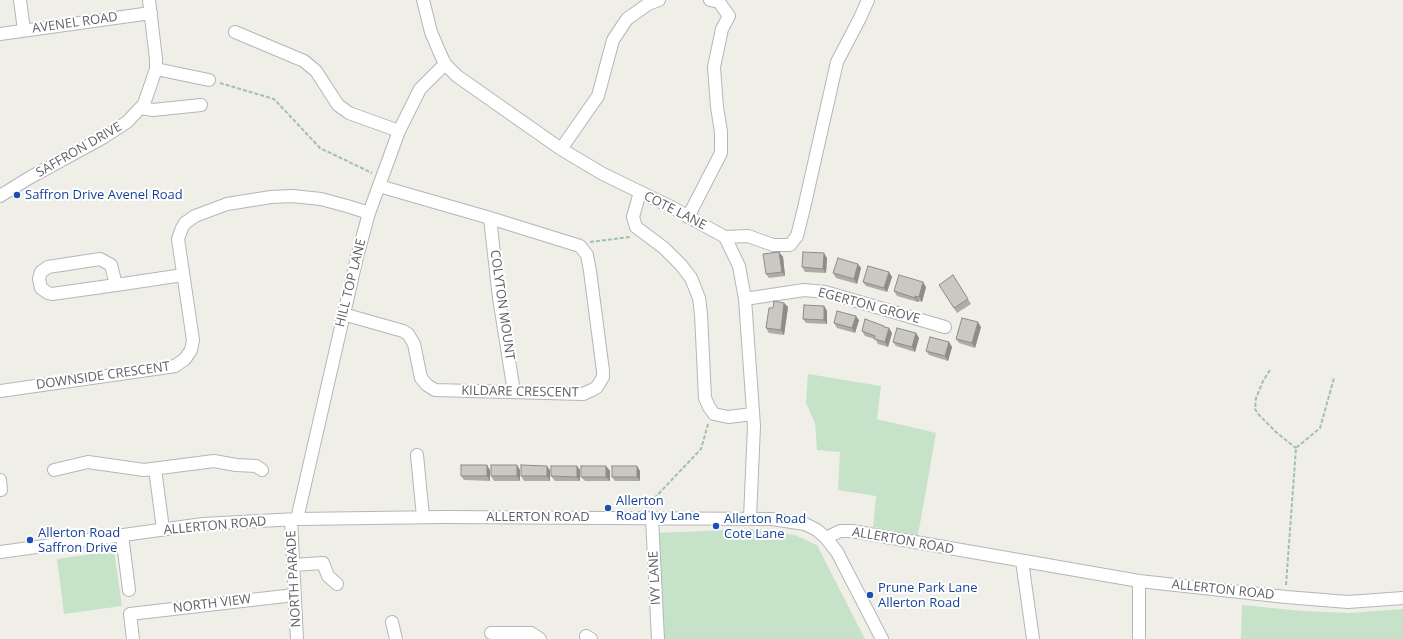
<!DOCTYPE html>
<html>
<head>
<meta charset="utf-8">
<style>
  body { margin:0 }
  canvas { display:block; background:#efeee7 }
</style>
</head>
<body>
<canvas width="1403" height="639"></canvas>
<script>
const context = document.querySelector('canvas').getContext('2d');
context.lineJoin = 'round';
function fill(path, color) { context.fillStyle = color; context.fill(path, 'evenodd'); }
const toPath = rows => new Path2D(rows.map(r => 'M' + r).join(''));
function trace(path, color, width, dash) { context.strokeStyle = color; context.lineWidth = width; context.lineCap = dash ? 'butt' : 'round'; context.setLineDash(dash || []); context.stroke(path); }
function label(font, color, halo, rows, align = 'center') {
  context.font = font + ' "Open Sans",sans-serif'; context.lineWidth = 4; context.setLineDash([]); context.textBaseline = 'middle'; context.strokeStyle = halo; context.fillStyle = color; for (const [text, x, y, turn = 0] of rows) {
    context.save(); context.translate(x, y); context.rotate((+turn || 0) * Math.PI / 180); context.textAlign = isNaN(turn) ? turn : align; if (halo) context.strokeText(text, 0, 0); context.fillText(text, 0, 0); context.restore();
  }
}
fill(toPath([
  [808,374,881,386,877,419,936,433,918,535,873,527,876,496,838,490,840,452,817,450,815,423,806,403],
  [751,529,795,535,817,545,865,639,663,639,656,533],
  [114,551,122,606,64,614,57,559],
  [1242,605,1302,611,1350,613,1403,609,1403,639,1241,639]
]), '#c6e3ca');
const minor = toPath([
  [20,0,24,30],
  [423,0,431,32,439,51,445,64,457,76,561,149,603,174,673,208,725,237,739,266,745,299,754,426,750,518],
  [235,32,304,61,316,71,338,105,349,113,399,131],
  [0,34,151,13],
  [156,69,209,80],
  [141,108,153,110,201,105],
  [561,149,598,96,613,40,627,19,648,4,659,0],
  [640,192,633,217,636,227,664,248,681,265,691,278,699,298,701,314,705,398,709,407,714,414,728,417,753,414],
  [0,196,29,178,104,137,127,122,144,104,156,69,156,59,149,0],
  [688,217,721,153,721,132,717,107,714,67,722,29,729,16,719,2,710,0],
  [490,218,499,298,514,392],
  [725,237,748,236,773,245,790,245,797,236,804,208,837,62,860,18,868,0],
  [116,285,52,294,48,293,41,288,39,279,41,272,48,267,100,259,111,265,116,285,183,275],
  [745,299,804,290,825,292,945,327],
  [343,314,403,331,408,334,414,344,421,378,427,385,435,390,583,394,592,390,597,387,603,377,603,371,590,271,587,255,580,246,490,218,379,186],
  [0,391,169,367,175,366,185,359,191,350,193,340,178,239,182,228,185,223,195,216,227,204,271,197,292,196,321,199,347,206,369,213],
  [417,455,423,517],
  [155,469,163,529],
  [54,470,88,462,144,470,214,461,236,465,256,466,262,470],
  [0,480,1,490],
  [652,518,658,639],
  [297,519,357,257,369,213,399,131,420,89,445,64],
  [291,520,297,639],
  [122,535,129,590],
  [826,538,840,531,852,531,1139,581,1286,597,1348,602,1403,598],
  [0,552,203,524,297,519,443,517,772,519,805,524,817,530,826,538,837,552,882,639],
  [1022,561,1033,639],
  [293,565,323,563,328,576,337,584],
  [392,622,396,639],
  [491,633,531,633,540,639],
  [586,636,591,639],
  [133,639,130,614,294,595],
  [1139,639,1139,581]
]);
trace(minor, '#b4b6ba', 14);
trace(toPath([
  [220,83,274,99,320,148,372,173],
  [590,242,630,237],
  [1270,370,1263,381,1256,398,1255,409,1259,415,1276,432,1296,448],
  [646,507,701,449,708,424],
  [1286,585,1296,448,1320,428,1334,378]
]), '#9fc2ac', 2, [4, 2]);
trace(minor, '#fff', 12);
fill(toPath([
  [779,252,783,257,785,276,769,278,766,274],
  [827,258,826,273,805,272,802,267],
  [861,268,857,284,836,278,833,273],
  [889,272,892,277,887,292,866,286,863,282],
  [953,275,971,304,957,313,939,285],
  [926,287,922,302,919,301,918,302,897,296,894,291],
  [784,303,788,307,784,335,769,333,766,328,773,308],
  [824,306,827,311,827,324,806,323,803,319],
  [859,320,855,333,837,328,834,323],
  [884,326,892,333,888,347,878,344,875,339,865,336,862,331],
  [981,327,975,348,959,343,956,339],
  [916,333,919,338,915,352,896,346,893,342],
  [949,342,952,347,948,361,929,355,926,351],
  [517,465,520,470,520,481,494,481,491,476],
  [577,466,580,470,580,481,555,481,551,476],
  [606,466,610,471,610,481,585,481,581,477],
  [637,466,640,471,640,481,615,481,612,477],
  [490,470,490,481,464,480,461,476],
  [550,470,550,481,524,481,521,476]
]), '#aeaca8');
fill(toPath([
  [779,252,783,257,785,276,782,272],
  [824,253,827,258,826,273,823,269],
  [858,264,861,268,857,284,854,279],
  [889,272,892,277,887,292,884,288],
  [923,282,926,287,922,302,919,297],
  [915,296,919,301,918,302,915,298],
  [784,303,788,307,784,335,781,330],
  [824,306,827,311,827,324,824,320],
  [856,316,859,320,855,333,852,328],
  [978,322,981,327,975,348,972,343],
  [889,328,892,333,888,347,885,342],
  [916,333,919,338,915,352,912,347],
  [949,342,952,347,948,361,945,356],
  [487,465,490,470,490,481,487,476],
  [517,465,520,470,520,481,517,476],
  [547,466,550,470,550,481,547,476],
  [577,466,580,470,580,481,577,477],
  [606,466,610,471,610,481,606,477],
  [637,466,640,471,640,481,637,477]
]), '#8d8c88');
const building = toPath([
  [779,252,782,272,766,274,763,254,779,252],
  [803,252,824,253,823,269,802,267,803,252],
  [838,258,858,264,854,279,833,273,838,258],
  [868,266,889,272,884,288,863,282,868,266],
  [899,275,923,282,919,297,915,296,915,298,894,291,899,275],
  [953,275,968,299,954,308,939,285,953,275],
  [774,301,784,303,781,330,766,328,769,308,773,308,774,301],
  [804,305,824,306,824,320,803,319,804,305],
  [837,311,856,316,852,328,834,323,837,311],
  [962,318,978,322,972,343,956,339,962,318],
  [865,319,884,326,884,327,889,328,885,342,874,339,875,336,862,331,865,319],
  [897,328,916,333,912,347,893,342,897,328],
  [930,337,949,342,945,356,926,351,930,337],
  [461,465,487,465,487,476,461,476,461,465],
  [491,465,517,465,517,476,491,476,491,465],
  [521,465,547,466,547,476,521,476,521,465],
  [551,466,577,466,577,477,551,476,551,466],
  [581,466,606,466,606,477,581,477,581,466],
  [612,466,637,466,637,477,612,477,612,466]
]);
fill(building, '#cac8c3');
trace(building, '#8d8c88', 1);
for (const [x, y, r, color] of [
  [17,195,4,"#1a4fb4"],
  [608,508,4,"#1a4fb4"],
  [716,526,4,"#1a4fb4"],
  [30,540,4,"#1a4fb4"],
  [870,595,4,"#1a4fb4"]
]) { const dot = new Path2D(); dot.arc(x, y, r, 0, 2 * Math.PI); context.fillStyle = color; context.fill(dot); trace(dot, '#fff', 1.5); }
label('13px', '#5e6165', '#fff', [
  ["AVENEL ROAD",75,23,-8],
  ["SAFFRON DRIVE",79,150,-30],
  ["COTE LANE",675,211,27],
  ["HILL TOP LANE",351,283,-76],
  ["COLYTON MOUNT",502,305,82],
  ["EGERTON GROVE",869,306,15],
  ["DOWNSIDE CRESCENT",103,376,-8],
  ["KILDARE CRESCENT",520,392,1],
  ["ALLERTON ROAD",538,517],
  ["ALLERTON ROAD",215,526,-5],
  ["ALLERTON ROAD",903,541,10],
  ["IVY LANE",655,578,-93],
  ["NORTH PARADE",294,579,-93],
  ["ALLERTON ROAD",1223,590,6],
  ["NORTH VIEW",212,604,-7]
]);
label('13px', '#164399', '#fff', [
  ["Saffron Drive Avenel Road",25,195],
  ["Allerton",616,501],
  ["Road Ivy Lane",616,516],
  ["Allerton Road",724,519],
  ["Cote Lane",724,534],
  ["Allerton Road",38,533],
  ["Saffron Drive",38,548],
  ["Prune Park Lane",878,588],
  ["Allerton Road",878,603]
], 'left');
</script>
</body>
</html>
